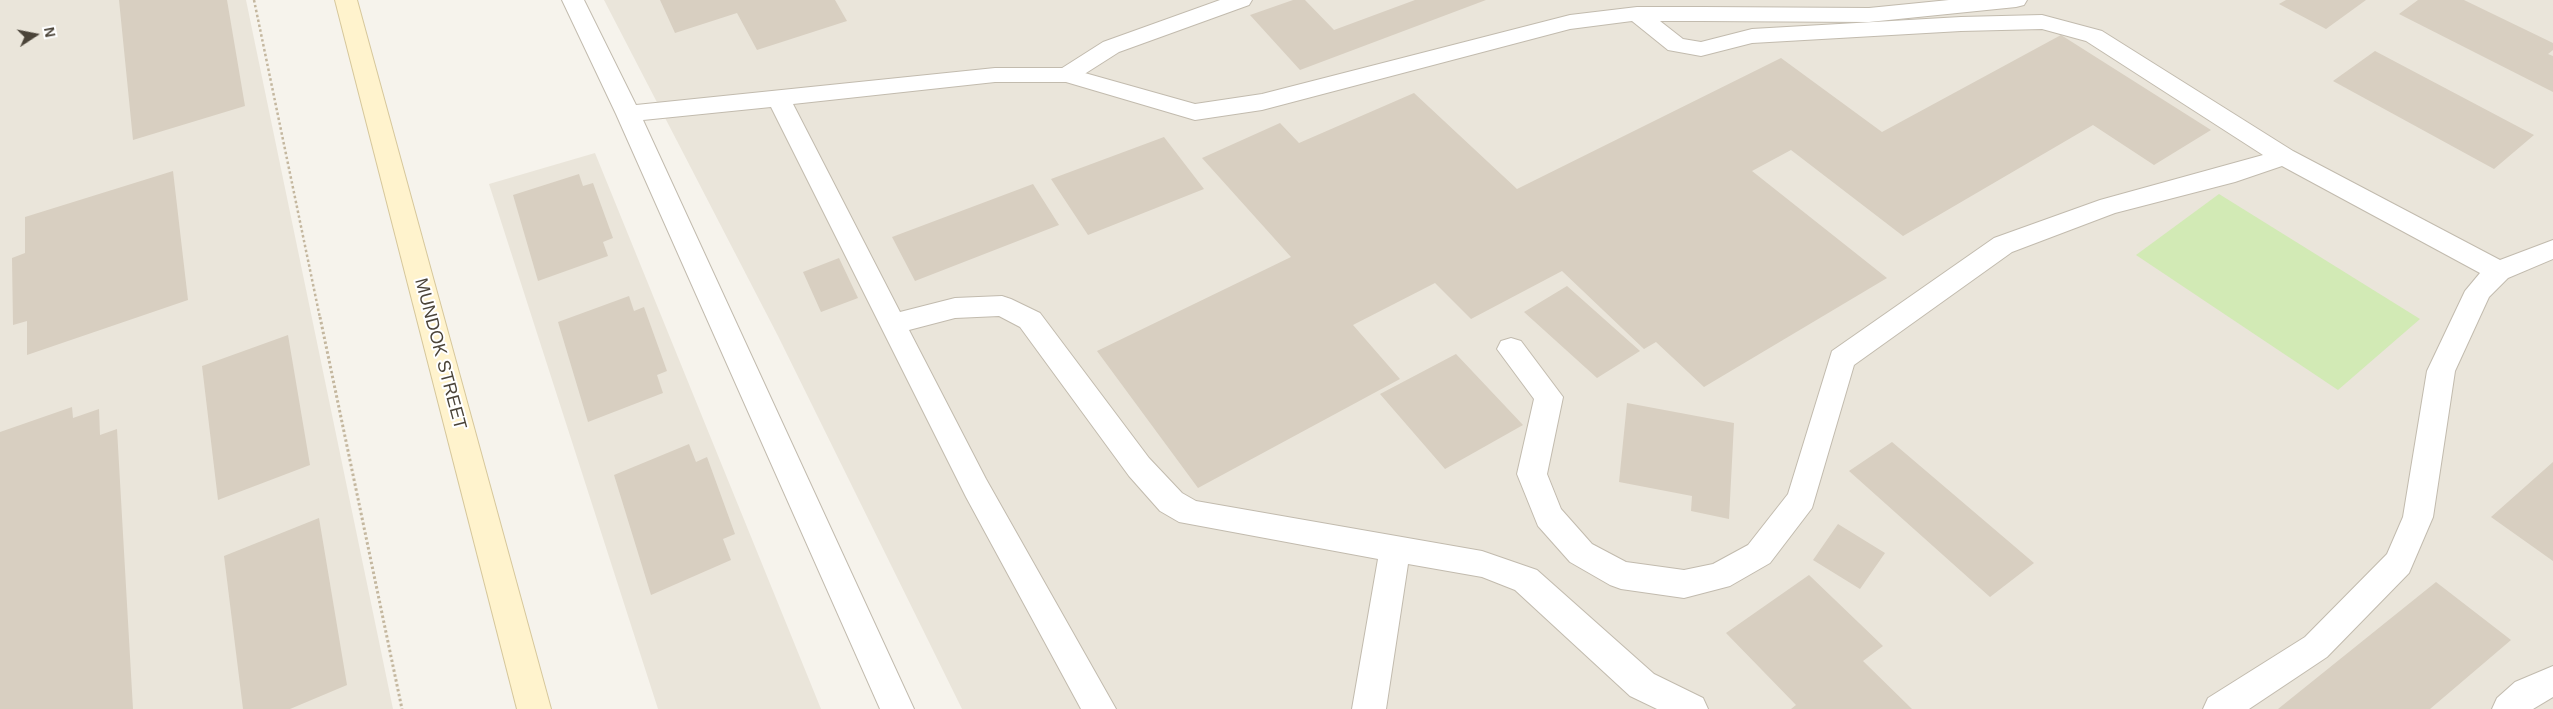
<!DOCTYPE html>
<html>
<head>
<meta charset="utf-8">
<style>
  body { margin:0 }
  #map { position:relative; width:2553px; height:709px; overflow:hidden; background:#f6f3ec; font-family:Arial,sans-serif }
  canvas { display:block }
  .north { position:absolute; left:10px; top:10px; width:50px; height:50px; -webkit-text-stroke:4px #fff; paint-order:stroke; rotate:79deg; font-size:14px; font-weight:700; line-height:20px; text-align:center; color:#4b4439 }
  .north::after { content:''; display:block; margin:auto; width:18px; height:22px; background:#4b4439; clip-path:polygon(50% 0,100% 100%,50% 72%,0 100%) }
</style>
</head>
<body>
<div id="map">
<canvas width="2553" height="709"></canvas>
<div class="north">N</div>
</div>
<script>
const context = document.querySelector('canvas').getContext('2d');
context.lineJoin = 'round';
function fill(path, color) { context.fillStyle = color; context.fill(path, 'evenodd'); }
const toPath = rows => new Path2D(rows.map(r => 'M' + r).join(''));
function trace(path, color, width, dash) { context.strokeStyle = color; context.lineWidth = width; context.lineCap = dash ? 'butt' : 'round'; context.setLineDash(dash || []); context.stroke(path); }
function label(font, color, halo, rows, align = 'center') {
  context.font = font + ' Arial,sans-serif'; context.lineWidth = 4; context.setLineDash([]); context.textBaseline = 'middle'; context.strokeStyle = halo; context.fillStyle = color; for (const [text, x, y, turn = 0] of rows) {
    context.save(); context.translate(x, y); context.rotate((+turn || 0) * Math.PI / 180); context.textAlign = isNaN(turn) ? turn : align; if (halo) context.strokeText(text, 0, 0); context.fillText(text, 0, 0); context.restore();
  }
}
fill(toPath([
  [0,0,246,0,393,709,0,709],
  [604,0,2553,0,2553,709,962,709,778,336],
  [595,153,821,709,658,709,489,184]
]), '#eae5da');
fill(toPath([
  [2219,194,2420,319,2338,390,2136,255]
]), '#d2eab5');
fill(toPath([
  [119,0,227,0,245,106,133,140],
  [660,0,835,0,847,21,757,50,737,13,675,33],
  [1293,0,1305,0,1334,30,1415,0,1486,0,1300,70,1250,15],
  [2286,0,2366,0,2326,29,2279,4],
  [2418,0,2464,0,2553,43,2553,50,2548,54,2553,56,2553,92,2399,14],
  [2061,35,2211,130,2154,165,2093,125,1903,236,1791,150,1752,171,1887,278,1704,387,1656,342,1644,349,1562,271,1471,319,1435,283,1353,325,1400,379,1198,488,1097,351,1291,257,1202,158,1280,123,1299,143,1414,93,1517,189,1781,58,1882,132],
  [2375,51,2534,135,2494,169,2333,81],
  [1164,137,1204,189,1088,235,1051,179],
  [173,171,188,300,27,355,27,321,13,325,12,258,25,253,25,217],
  [579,174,583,186,593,183,613,238,603,242,608,256,538,281,513,195],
  [1033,184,1059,225,915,281,892,237],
  [839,258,858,298,821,312,803,272],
  [1567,286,1640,351,1597,378,1524,312],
  [629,296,634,311,644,307,667,371,657,375,663,393,588,422,558,322],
  [288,335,310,465,218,500,202,366],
  [1456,354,1523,425,1445,469,1380,394],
  [1627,403,1734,423,1729,519,1691,511,1692,496,1619,482],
  [72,407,73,418,99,409,100,435,117,429,133,709,0,709,0,432],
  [1892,442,2034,563,1990,597,1849,471],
  [689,444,696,462,707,457,735,534,723,539,731,560,651,595,614,475],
  [2553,462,2553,561,2491,517],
  [319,518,347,685,290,709,243,709,224,556],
  [1838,524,1885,553,1860,589,1813,560],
  [1809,575,1883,646,1863,661,1912,709,1791,709,1796,705,1726,633],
  [2436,582,2511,640,2430,709,2278,709]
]), '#d8cfc1');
const service = toPath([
  [1220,0,1252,0,1249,5,1119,52,1075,80,1067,82,1059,80,1055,75,1059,70,1103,42,1220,0],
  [1949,0,2027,0,2024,5,2016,7,1869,22,1702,21,1694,19,1691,14,1694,9,1702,7,1869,8,1949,0],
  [2553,666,2553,697,2533,709,2492,709,2497,698,2515,682,2553,666]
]);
const minor = toPath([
  [562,0,584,0,636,105,995,68,1067,68,1195,104,1262,94,1570,15,1637,7,1702,7,1710,9,1713,14,1710,19,1702,21,1660,21,1683,39,1701,42,1752,29,1961,17,2042,15,2102,31,2293,151,2500,260,2553,240,2553,259,2508,278,2489,297,2455,371,2433,517,2409,573,2327,657,2249,709,2203,709,2208,698,2305,637,2387,554,2403,517,2427,371,2465,291,2480,273,2282,166,2235,182,2115,213,2012,252,1854,365,1812,508,1770,563,1730,586,1684,598,1621,589,1610,585,1570,562,1538,526,1517,474,1534,399,1497,349,1501,341,1511,338,1521,341,1563,397,1547,474,1561,509,1592,544,1626,562,1684,570,1713,564,1748,545,1788,494,1832,351,1994,238,2100,200,2263,155,2086,41,2042,29,1961,31,1752,43,1701,56,1668,50,1632,21,1570,29,1262,110,1195,120,1066,82,995,82,793,104,900,312,955,298,1002,296,1011,299,1040,313,1149,458,1182,493,1196,501,1482,551,1537,570,1654,674,1703,698,1708,709,1657,709,1630,696,1515,590,1482,577,1408,564,1386,709,1352,709,1378,559,1179,522,1160,511,1129,476,1020,327,999,316,955,318,909,330,986,479,1116,709,1081,709,966,497,771,107,643,120,914,709,880,709,616,114,562,0]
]);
const secondary = toPath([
  [335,0,357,0,551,709,517,709,335,0]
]);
trace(service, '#c2bbae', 2);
trace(minor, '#c2bbae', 2);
trace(secondary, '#d6c79b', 2);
trace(toPath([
  [254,0,320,318]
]), '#c4b79f', 2.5, [2.5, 2.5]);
trace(toPath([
  [320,317,402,709]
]), '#c4b79f', 3, [2.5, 2.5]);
fill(service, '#fff');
fill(minor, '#fff');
fill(secondary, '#fff3cd');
label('18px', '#4b4439', '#fff', [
  ["MUNDOK STREET",440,354,75]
]);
</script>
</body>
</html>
